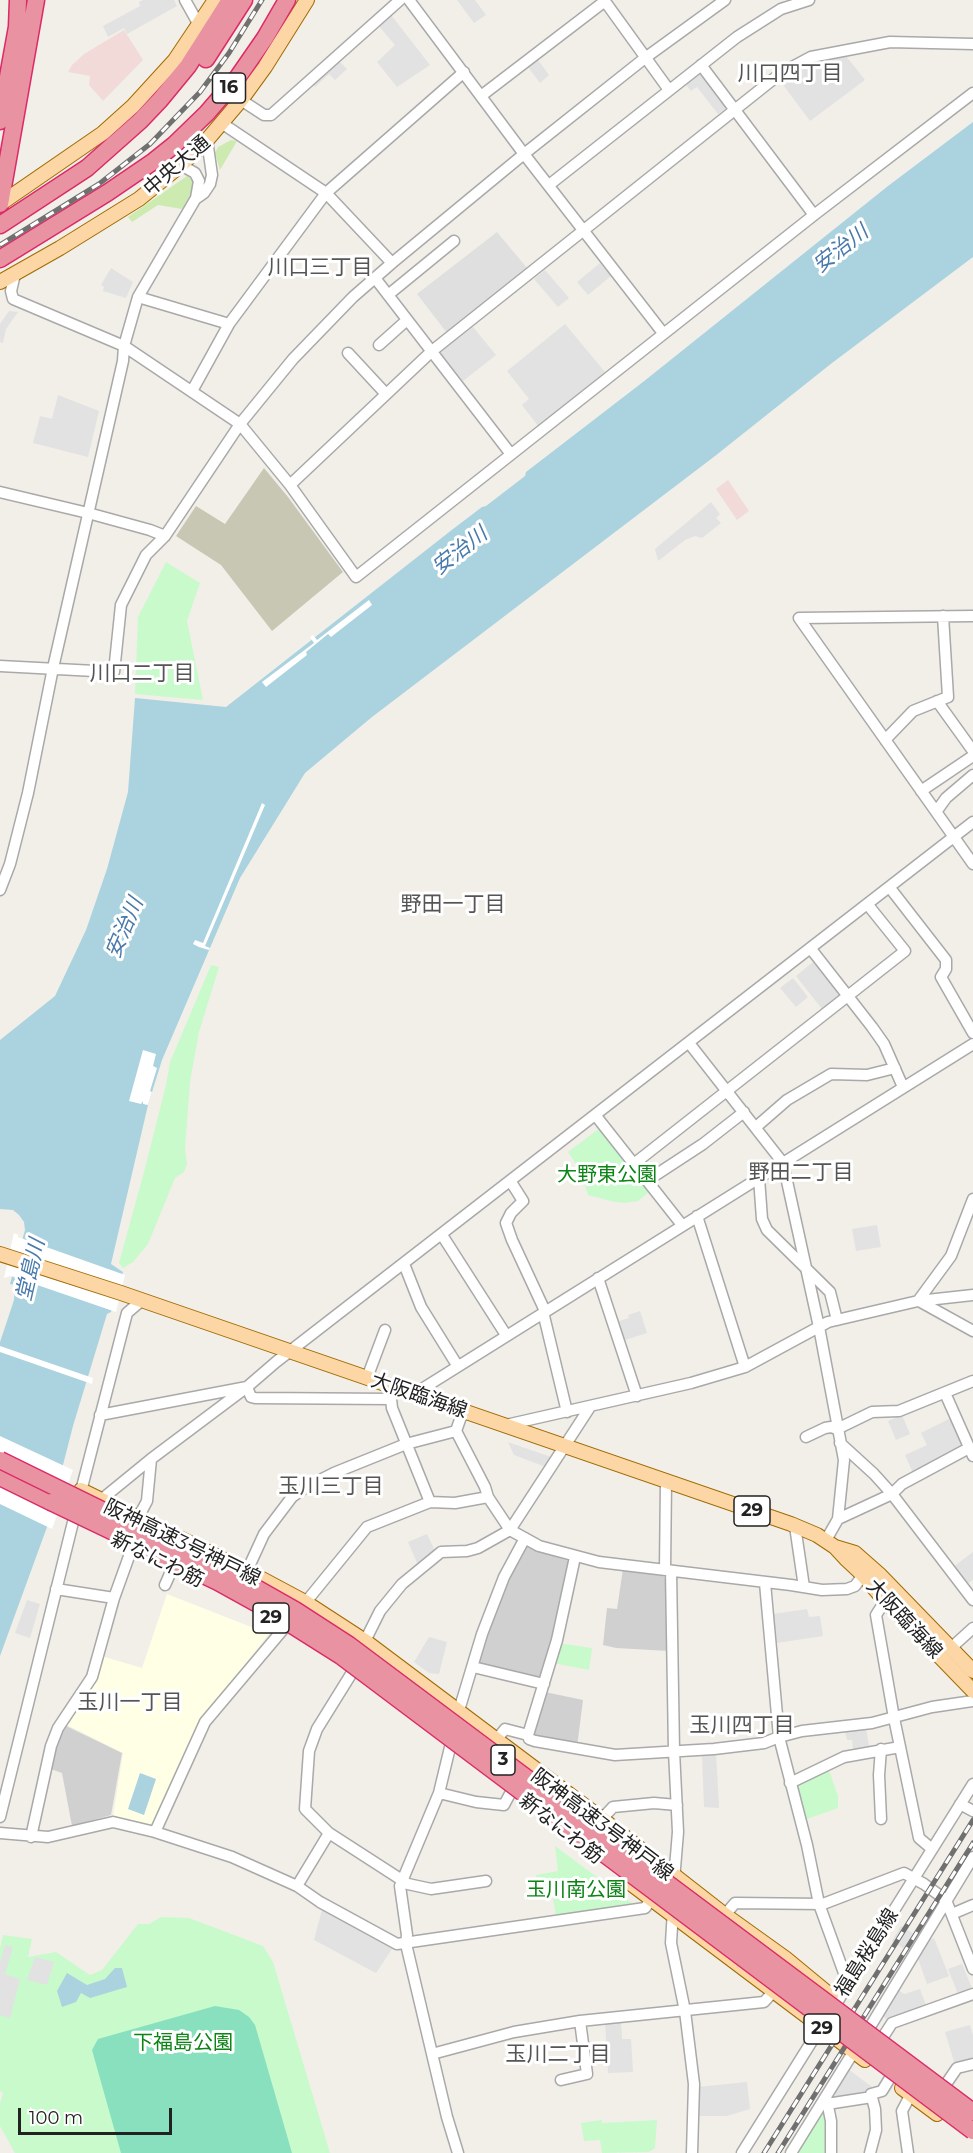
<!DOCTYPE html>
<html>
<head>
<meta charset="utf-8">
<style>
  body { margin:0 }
  #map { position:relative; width:973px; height:2153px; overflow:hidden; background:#f2efe9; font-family:Montserrat,sans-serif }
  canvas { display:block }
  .scale { position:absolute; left:18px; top:2108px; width:154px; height:27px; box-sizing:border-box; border:3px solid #222; border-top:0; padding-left:8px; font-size:18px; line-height:21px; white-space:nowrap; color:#222; -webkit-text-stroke:4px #fff; paint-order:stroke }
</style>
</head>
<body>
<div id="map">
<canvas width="973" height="2153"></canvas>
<div class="scale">100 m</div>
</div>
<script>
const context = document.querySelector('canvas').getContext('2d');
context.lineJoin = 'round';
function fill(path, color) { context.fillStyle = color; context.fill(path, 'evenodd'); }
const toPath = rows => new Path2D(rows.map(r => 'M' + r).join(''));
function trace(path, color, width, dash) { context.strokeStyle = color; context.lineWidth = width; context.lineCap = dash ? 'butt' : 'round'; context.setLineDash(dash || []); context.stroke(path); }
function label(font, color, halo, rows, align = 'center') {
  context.font = font + ' Montserrat,"Noto Sans JP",sans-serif'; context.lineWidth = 6; context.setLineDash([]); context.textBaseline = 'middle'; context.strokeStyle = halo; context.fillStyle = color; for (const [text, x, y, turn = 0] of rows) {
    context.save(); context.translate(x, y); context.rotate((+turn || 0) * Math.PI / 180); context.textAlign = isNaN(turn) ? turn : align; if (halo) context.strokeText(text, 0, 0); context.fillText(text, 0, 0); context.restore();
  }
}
fill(toPath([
  [497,232,527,268,447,333,417,294]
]), '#e0dfdf');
fill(toPath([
  [124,30,143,60,103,101,89,85,90,76,68,72,72,65,84,54],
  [728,480,749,511,737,520,716,489]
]), '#f2dad9');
fill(toPath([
  [167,1594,269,1634,201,1719,153,1828,113,1816,123,1753,67,1725,96,1674,101,1656,142,1668]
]), '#ffffe5');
fill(toPath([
  [525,1546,572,1562,544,1678,539,1680,479,1667,477,1662,504,1584],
  [623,1569,663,1576,668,1582,669,1651,616,1648,603,1645,607,1608,617,1609],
  [545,1692,583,1700,577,1747,532,1737],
  [64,1725,122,1753,111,1815,72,1826,62,1773,48,1768]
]), '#d0d0d0');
fill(toPath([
  [264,468,288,497,343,572,272,631,221,565,176,536,196,506,225,524]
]), '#c7c7b4');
fill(toPath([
  [231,140,237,141,220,170,215,153,218,147],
  [187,176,196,183,195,188,182,209,158,205,132,222,128,217]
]), '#cdebb0');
fill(toPath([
  [166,562,200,583,187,621,203,700,135,694,138,617],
  [211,965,219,967,199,1032,190,1082,185,1148,187,1164,184,1172,175,1178,148,1244,133,1262,123,1268,119,1263,144,1172,166,1085,170,1062],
  [600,1128,649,1192,638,1201,625,1203,615,1202,588,1195,580,1170,568,1152],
  [558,1643,592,1648,589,1670,553,1663],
  [825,1770,830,1773,838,1796,838,1808,804,1820,795,1785],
  [555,1846,636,1906,556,1916,552,1893,539,1895,536,1875,558,1871],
  [161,1917,189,1918,263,1946,273,1962,330,2153,15,2153,0,2126,0,2103,3,2093,0,2091,0,1948,3,1935,32,1939,28,1957,56,1952,90,1975,102,1970,138,1924,149,1924],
  [824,2109,826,2153,795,2153,822,2110],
  [602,2120,602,2123,657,2120,655,2148,649,2152,602,2153,600,2140,584,2141,581,2123]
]), '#c8facc');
fill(toPath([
  [215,2006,239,2010,249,2017,255,2025,292,2153,121,2153,92,2050,98,2039]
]), '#88e0be');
fill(toPath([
  [143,0,174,0,177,6,127,34,124,28,108,37,103,26,140,6,139,2],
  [457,0,475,0,486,15,474,23],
  [391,15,430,65,397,87,377,62,395,45,378,25],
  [846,56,865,80,810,121,781,82,796,73,817,63],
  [336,58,347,69,335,80,329,74,315,87,310,82],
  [538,60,549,75,540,83,528,67],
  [701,73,727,107,718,114,697,87,691,91,686,85],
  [600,263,611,276,588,295,577,282],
  [111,268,133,282,126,298,103,291,104,287,101,285],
  [545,270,569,298,558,307,534,279],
  [9,311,18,312,6,329,3,343,0,342,0,324],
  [565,324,605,372,538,426,522,405,529,399,507,371],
  [473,327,496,355,463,381,440,352],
  [58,395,99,411,88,457,33,443,40,416,52,419],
  [711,502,720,514,716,518,721,523,702,538,695,536,685,540,658,561,655,549],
  [813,962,840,995,822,1009,796,976],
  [793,978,808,997,796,1007,780,988],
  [877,1225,881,1247,856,1251,852,1229],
  [640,1311,647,1333,622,1341,616,1322,629,1318,628,1315],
  [902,1415,910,1434,896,1440,888,1421],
  [951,1418,966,1447,913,1473,905,1455,927,1445,921,1433],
  [508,1442,551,1457,546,1467,514,1455],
  [427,1534,435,1551,418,1565,408,1542],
  [973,1552,973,1580,966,1585,953,1567],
  [27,1600,40,1604,30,1638,15,1633],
  [807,1609,809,1617,820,1616,823,1636,777,1643,773,1614],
  [429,1637,447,1642,439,1674,429,1673,414,1662],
  [866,1727,869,1746,853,1749,852,1740,847,1740,845,1731],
  [716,1753,719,1808,704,1807,702,1754],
  [322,1910,392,1949,376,1973,314,1940],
  [901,1926,919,1937,909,1952,892,1941],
  [934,1938,949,1976,927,1984,917,1956,927,1941],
  [5,1945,13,1947,5,1974,20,1979,10,2018,0,2015,0,1962],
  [35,1957,54,1962,47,1985,27,1980],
  [962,1964,972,1988,958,1994,948,1969],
  [897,1989,904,1994,920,1989,927,2008,891,2022,881,2015],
  [621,2021,622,2039,631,2039,633,2072,608,2073,605,2022],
  [970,2025,973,2035,973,2061,955,2065,945,2032],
  [848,2069,876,2090,836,2100,833,2092],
  [747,2082,750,2109,727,2116,697,2116,697,2087]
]), '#e2e2e2');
fill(toPath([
  [973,122,973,257,832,363,715,456,372,717,305,773,240,878,162,1060,148,1105,111,1264,123,1272,111,1312,107,1314,73,1426,47,1527,0,1656,0,1342,14,1300,15,1285,10,1284,25,1230,24,1222,19,1215,13,1210,0,1209,0,1040,55,996,86,930,107,869,128,792,135,698,226,707,453,529,482,507,486,506,525,476,526,472,643,382,888,186],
  [140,1773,156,1779,144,1815,128,1809],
  [115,1968,122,1968,127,1987,90,1998,81,1993,76,2002,62,2007,57,1991,67,1973,87,1985,105,1979]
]), '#aad3df');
fill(toPath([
  [369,600,372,605,331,637,328,634,306,652,307,655,266,687,262,682,314,643,310,637,313,635,317,640],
  [262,803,265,805,205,946,210,948,209,950,199,947,193,944,195,940,203,943],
  [143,1050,156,1054,153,1066,157,1068,150,1091,152,1092,148,1105,143,1104,143,1101,141,1104,129,1101],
  [14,1233,18,1235,18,1237,125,1275,116,1312,11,1276,4,1278],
  [0,1346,93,1378,92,1384,0,1352],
  [0,1436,73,1470,52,1529,0,1504]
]), '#fff');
const minor = toPath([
  [185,0,199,25],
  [409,0,524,154,663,333],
  [604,0,669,90],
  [701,65,814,215],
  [481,96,605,1],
  [241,100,264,115,271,115,400,0],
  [223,124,326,193,392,263],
  [549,185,737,37,781,9,809,0],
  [197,198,204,193,210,184,212,175,207,140],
  [15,274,11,291,13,299,124,346,240,424,290,485,356,577,814,215,973,93],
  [375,278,510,453],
  [388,295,454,241],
  [138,297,229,324],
  [379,345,407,320],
  [348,353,386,394],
  [192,391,229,324,326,193,464,72],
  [290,485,432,351,781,73,811,57,890,42,973,44],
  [0,492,88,513,150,530,165,536],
  [799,618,973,864],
  [799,618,973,616],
  [0,666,114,672,121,605,146,555,165,536,240,424,293,359,353,297,392,263,524,154,645,58,725,0],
  [937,701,973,751],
  [885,740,913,711,948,697,943,616],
  [921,791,973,756],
  [936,812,946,798,973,775],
  [890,888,946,960,946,969,941,977,973,1033],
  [0,890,10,864,28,793,53,668,123,361,124,346,138,297,196,198,199,181,195,173,181,165],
  [811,949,872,1027,884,1044,903,1087],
  [689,1043,783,1163,819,1327,844,1460,838,1519,826,1540],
  [596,1116,682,1225],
  [756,1127,787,1100,831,1074,867,1075,895,1068],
  [635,1163,905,951,868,905],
  [759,1178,762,1219,767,1230,830,1292,837,1320],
  [648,1180,703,1144,744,1112],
  [511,1182,523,1201,511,1213,506,1223,512,1240,545,1311,544,1316,567,1412],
  [697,1216,745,1367],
  [442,1235,506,1335],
  [404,1264,421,1307,457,1365],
  [598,1278,637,1396],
  [918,1301,951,1256,973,1199],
  [919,1301,973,1331],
  [367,1378,385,1330],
  [393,1393,391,1399,392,1408,430,1502],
  [945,1393,973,1456],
  [414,1394,973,1044],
  [463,1411,456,1431,485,1487,488,1497,510,1530,539,1546,599,1562,791,1585,822,1590,847,1589,855,1586,863,1575],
  [100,1415,247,1387,251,1397,255,1398,391,1399],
  [506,1425,691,1383,745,1367,828,1322,918,1301,973,1295],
  [806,1437,825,1428,831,1427,837,1429,872,1412,899,1411,973,1381],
  [840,1443,874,1474,892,1494,973,1600],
  [80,1495,127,1313,141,1301],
  [102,1499,151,1459,247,1387,276,1362,973,822],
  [138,1518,147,1501,151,1459],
  [838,1519,892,1494,902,1484,969,1448],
  [795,1526,804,1587],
  [575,1557,557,1640,528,1735,529,1739,535,1741,615,1755,714,1749,764,1743,779,1737,802,1731,872,1723,932,1707,973,1701],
  [665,1570,666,1481],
  [247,1571,264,1534,292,1497,306,1487,334,1473,406,1444,456,1431],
  [671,1571,674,1751,678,1832,674,1880],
  [765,1583,779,1737,807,1845,819,1904,848,1984],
  [165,1585,173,1567],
  [56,1589,114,1598],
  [885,1601,876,1615,894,1718,919,1838,932,1849],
  [301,1608,367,1527,430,1502,455,1503,488,1497],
  [365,1641,380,1611,402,1584,441,1552,467,1551,478,1548,510,1530,590,1407],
  [951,1648,973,1628],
  [473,1667,544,1684],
  [353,1671,317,1729,309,1751,305,1809,329,1833,408,1884,431,1889,486,1881],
  [457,1717,482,1634,504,1577,525,1538],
  [453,1735,439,1793,400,1886,407,1935,406,1944,447,2117,458,2153],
  [497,1739,505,1729,528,1735],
  [881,1749,879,1775,881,1819],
  [790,1783,844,1757,900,1747],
  [439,1793,476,1802,504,1805,512,1790],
  [960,1804,973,1811],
  [0,1817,76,1510],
  [602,1819,613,1807,654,1803,677,1805],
  [155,1832,205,1722,291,1620],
  [0,1833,48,1837,113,1822,155,1832,232,1857,297,1886,320,1902,397,1944,645,1908,651,1900],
  [31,1837,51,1746,58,1728,92,1677,114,1598,132,1548],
  [297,1886,329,1833],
  [673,1910,671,1943,685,2011,694,2084,692,2153],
  [952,1914,973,1905],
  [725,1915,735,1903,823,1904,904,1873,924,1884,946,1900,973,1969],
  [870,2027,973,1857],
  [883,2037,892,2023,973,1994],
  [432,2054,514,2032,580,2021,764,2002,773,1992],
  [561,2080,587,2074,580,2021],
  [946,2084,957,2068,973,2064],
  [826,2096,831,2121,831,2153],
  [827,2104,872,2097],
  [742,2153,812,2041,822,2029,846,1987,973,1784],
  [791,2153,854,2051],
  [870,2153,876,2130,875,2109,871,2094,882,2091,890,2078],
  [908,2153,902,2111,911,2094]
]);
const major = toPath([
  [0,204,103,133,133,106,175,60,215,0],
  [0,282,60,248,139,199,181,165,207,140,241,100,265,67,307,0],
  [0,1254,121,1293,791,1524,817,1535,835,1547,855,1553,880,1575,973,1671],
  [81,1490,247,1571,305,1602,365,1641,602,1819,725,1915,785,1958,831,1996],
  [835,1547,847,1560,863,1575,880,1595,973,1691],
  [626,1880,865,2060],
  [902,2088,937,2114]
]);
const highway = toPath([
  [206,59,244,0],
  [0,121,17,27,18,0],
  [0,204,36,0],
  [0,225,87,168,140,121,160,100,188,66,230,0],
  [0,259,107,193,154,161,174,145,207,113,238,77,265,38,287,0],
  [0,1477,51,1502]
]);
trace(minor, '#a9a9a9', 13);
trace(major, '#a06b00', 16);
trace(highway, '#dc2a67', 19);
trace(minor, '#fff', 10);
trace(major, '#fcd6a4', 14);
trace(highway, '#e892a2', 16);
const rail = toPath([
  [0,245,99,184,150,144,200,92,229,53,262,0],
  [764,2153,973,1820],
  [778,2153,973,1843]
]);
trace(rail, '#707070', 5);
trace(rail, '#fff', 3, [9]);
const highwayBridge = toPath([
  [0,1460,226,1571,295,1610,349,1645,973,2112],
  [51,1502,218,1582,265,1608,341,1656,973,2131]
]);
trace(highwayBridge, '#dc2a67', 19, []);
trace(highwayBridge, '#e892a2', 16);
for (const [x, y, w] of [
  [229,88,33],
  [752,1511,36],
  [271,1618,36],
  [503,1760,24],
  [822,2029,36]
]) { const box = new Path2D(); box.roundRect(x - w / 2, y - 15, w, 30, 4.5); context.fillStyle = '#fff'; context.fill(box); trace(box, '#222', 1.5); }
label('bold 18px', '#222', null, [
  ["16",229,88],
  ["29",752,1511],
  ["29",271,1618],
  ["3",503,1760],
  ["29",822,2029]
]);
label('20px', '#222', '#fff', [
  ["中央大通",177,166,-41],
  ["大阪臨海線",419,1396,19],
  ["阪神高速3号神戸線",182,1543,26],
  ["新なにわ筋",157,1560,26],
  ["大阪臨海線",904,1619,47],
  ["阪神高速3号神戸線",602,1825,37],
  ["新なにわ筋",561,1829,38],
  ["福島桜島線",867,1953,-58]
]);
label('20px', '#0c8416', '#fff', [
  ["大野東公園",607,1175],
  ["玉川南公園",576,1890],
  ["下福島公園",183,2043]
]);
label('21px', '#555', '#fff', [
  ["川口四丁目",790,74],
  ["川口三丁目",320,268],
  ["川口二丁目",142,674],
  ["野田一丁目",453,905],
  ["野田二丁目",801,1173],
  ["玉川三丁目",331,1487],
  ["玉川一丁目",130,1703],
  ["玉川四丁目",742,1726],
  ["玉川二丁目",558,2055]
]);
label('italic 21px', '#4a7aab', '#fff', [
  ["安治川",841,249,-38],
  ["安治川",460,551,-38],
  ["安治川",125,928,-67],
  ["堂島川",31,1270,-77]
]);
</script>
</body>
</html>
